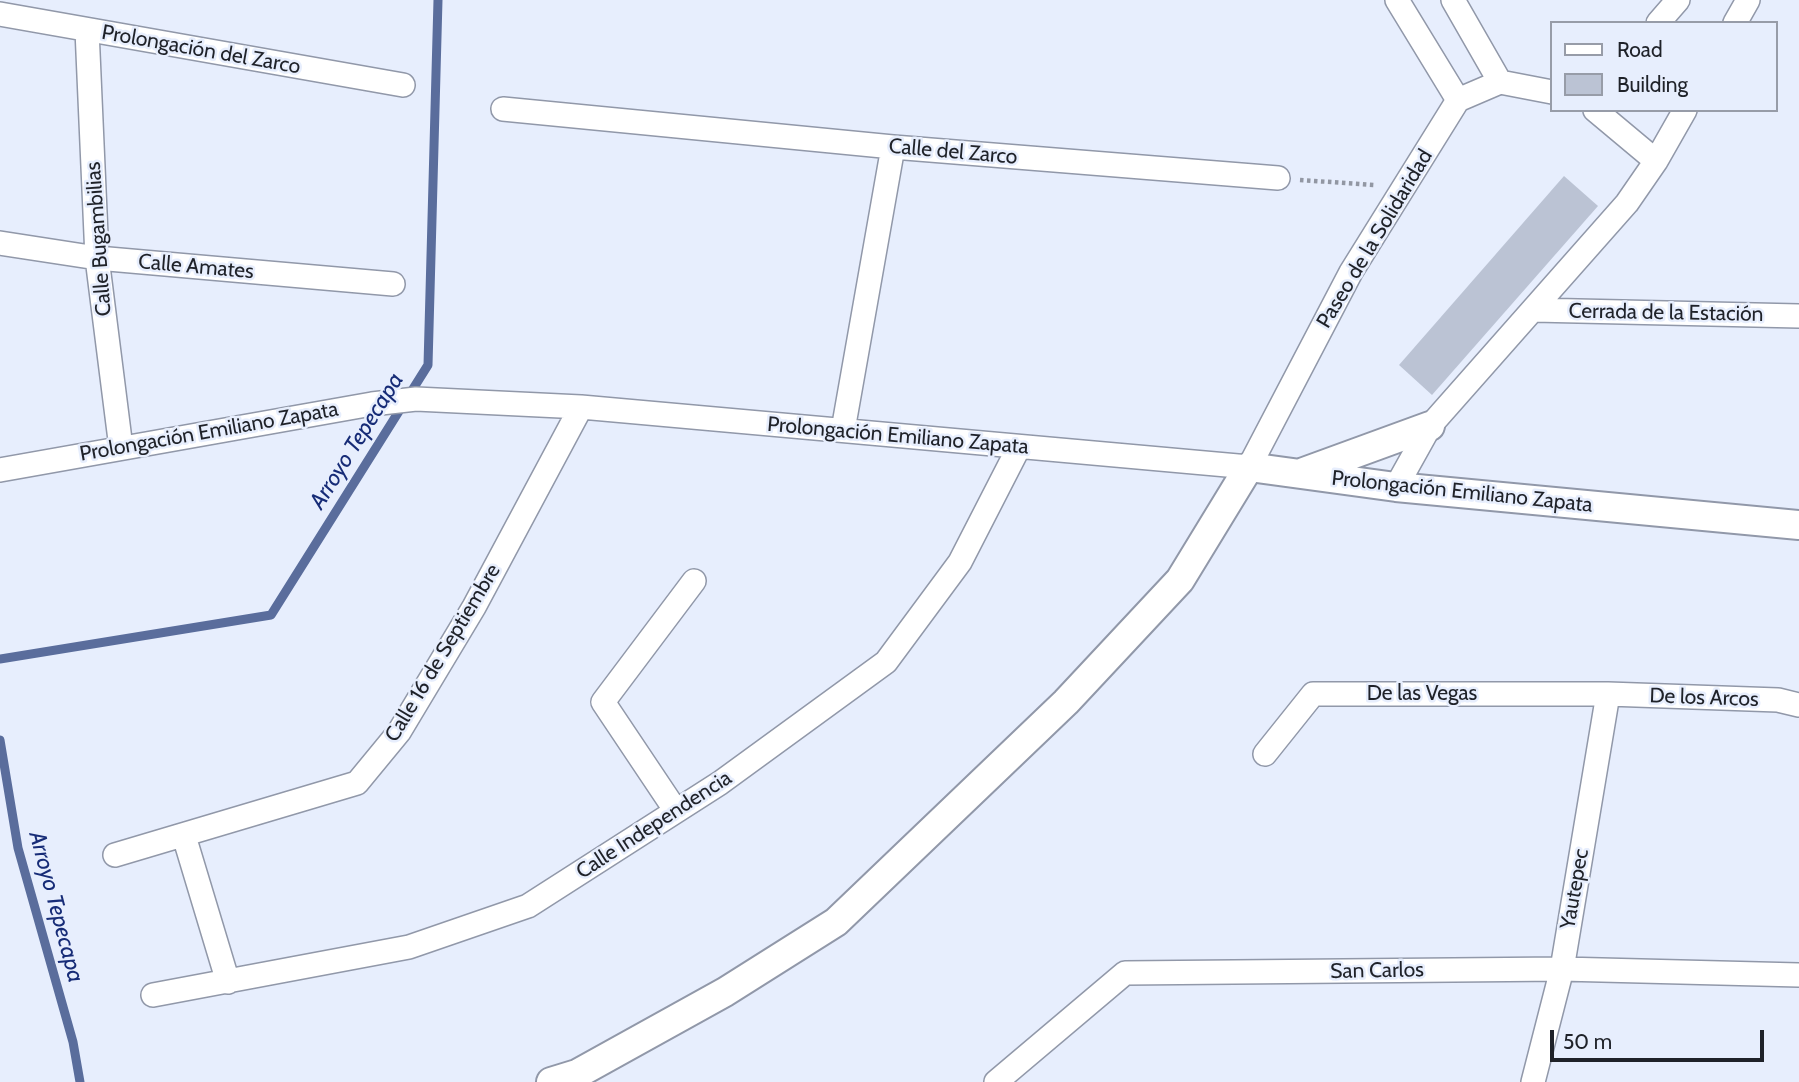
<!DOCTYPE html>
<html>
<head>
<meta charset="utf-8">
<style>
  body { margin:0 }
  #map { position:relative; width:1799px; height:1082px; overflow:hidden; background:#e7eefd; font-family:Cabin,sans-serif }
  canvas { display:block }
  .legend { position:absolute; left:1550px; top:21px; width:228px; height:91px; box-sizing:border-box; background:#e7eefd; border:2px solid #979ca8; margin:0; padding:9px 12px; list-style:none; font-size:21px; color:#1f2229 }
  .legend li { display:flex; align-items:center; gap:14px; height:35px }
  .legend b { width:35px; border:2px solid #979ca8 }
  .scale { position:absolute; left:1550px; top:1030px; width:214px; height:32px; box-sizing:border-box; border:4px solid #1f2229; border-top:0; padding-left:9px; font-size:21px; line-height:24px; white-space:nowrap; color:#1f2229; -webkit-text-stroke:5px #e7eefd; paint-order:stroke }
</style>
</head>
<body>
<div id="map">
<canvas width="1799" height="1082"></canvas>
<ul class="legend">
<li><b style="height:9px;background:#fff"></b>Road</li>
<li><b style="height:19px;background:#bbc3d4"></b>Building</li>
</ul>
<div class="scale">50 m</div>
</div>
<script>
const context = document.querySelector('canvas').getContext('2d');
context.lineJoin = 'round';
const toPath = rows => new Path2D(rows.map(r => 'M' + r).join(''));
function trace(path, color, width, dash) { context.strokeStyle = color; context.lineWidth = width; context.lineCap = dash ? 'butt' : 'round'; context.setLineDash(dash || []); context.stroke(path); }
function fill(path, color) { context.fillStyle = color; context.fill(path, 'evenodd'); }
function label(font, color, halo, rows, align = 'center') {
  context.font = font + ' Cabin,sans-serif'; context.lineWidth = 5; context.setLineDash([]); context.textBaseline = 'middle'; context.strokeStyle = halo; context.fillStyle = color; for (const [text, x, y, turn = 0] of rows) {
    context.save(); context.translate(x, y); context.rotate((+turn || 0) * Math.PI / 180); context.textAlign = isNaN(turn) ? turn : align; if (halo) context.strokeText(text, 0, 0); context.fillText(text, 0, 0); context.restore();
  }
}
trace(toPath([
  [0,659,271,615,428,365,438,0],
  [0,740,18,848,73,1042,80,1082]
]), '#5a6d9c', 9);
fill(toPath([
  [1564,176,1598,206,1432,395,1399,365]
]), '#bbc3d4');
const minor = toPath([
  [1397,0,1458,100],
  [1453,0,1500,82],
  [0,14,403,85],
  [1658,23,1678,0],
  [1735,23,1748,0],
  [87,30,97,258,121,448],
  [503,109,893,147,1278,178],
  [1595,110,1656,161],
  [0,243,97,258,393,284],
  [1534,310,1799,316],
  [843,430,893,147],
  [0,470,372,404,416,399,581,407,1249,467,1351,272,1458,100,1500,82,1552,92],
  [1396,487,1430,426,1627,203,1656,161,1685,110],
  [1265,754,1313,694,1608,694,1778,700,1799,705],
  [676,811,603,702,694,581],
  [184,836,228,982],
  [115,855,357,783,399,732,474,607,581,407],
  [153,995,409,947,528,906,720,783,886,662,960,562,1019,447],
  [996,1082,1125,973,1562,969,1799,975],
  [1533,1082,1562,969,1608,694]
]);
const tertiary = toPath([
  [1304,472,1430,426],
  [551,1082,577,1074,725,992,836,922,1066,702,1180,580,1249,467,1396,487,1799,525]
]);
trace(minor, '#9198a9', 26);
trace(tertiary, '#9198a9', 32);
trace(toPath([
  [1300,180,1375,185]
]), '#9297a3', 4.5, [3.5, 3.5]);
trace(minor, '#fff', 23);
trace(tertiary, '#fff', 28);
label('21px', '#1f2229', '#e7eefd', [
  ["Prolongación del Zarco",201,50,10],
  ["Calle del Zarco",953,152,5],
  ["Calle Bugambilias",99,239,-94],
  ["Paseo de la Solidaridad",1375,239,-59],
  ["Calle Amates",196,267,5],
  ["Cerrada de la Estación",1666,313,1],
  ["Prolongación Emiliano Zapata",209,432,-10],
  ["Prolongación Emiliano Zapata",898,436,5],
  ["Prolongación Emiliano Zapata",1462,492,6],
  ["Calle 16 de Septiembre",443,653,-59],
  ["De las Vegas",1422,694],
  ["De los Arcos",1704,698,2],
  ["Calle Independencia",654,825,-33],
  ["Yautepec",1575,889,-80],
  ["San Carlos",1377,971,-1]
]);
label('italic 23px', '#172c77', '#e7eefd', [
  ["Arroyo Tepecapa",357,441,-58],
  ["Arroyo Tepecapa",56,907,75]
]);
</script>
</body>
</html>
